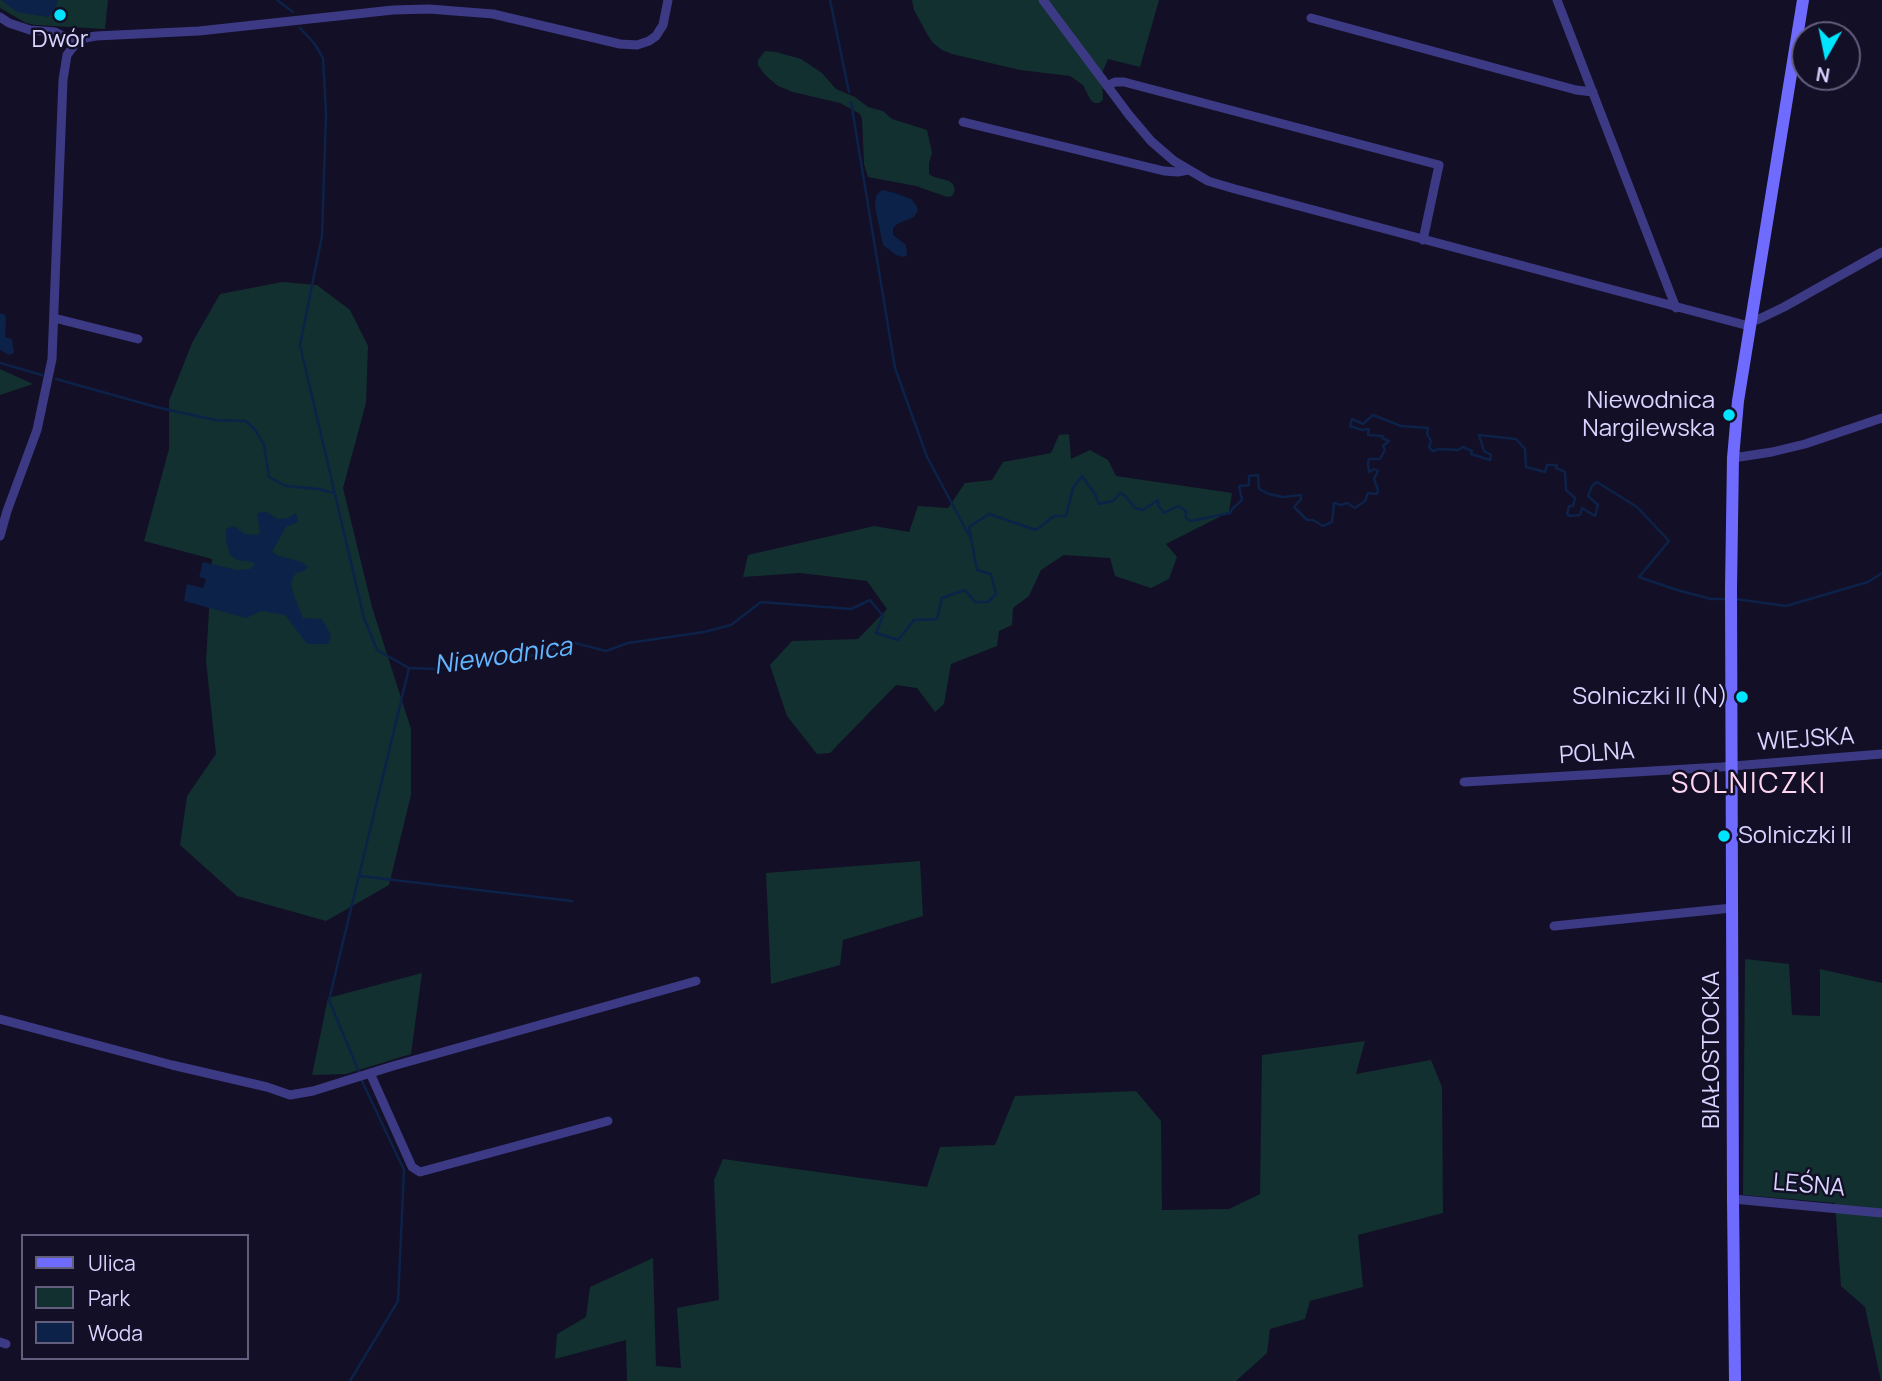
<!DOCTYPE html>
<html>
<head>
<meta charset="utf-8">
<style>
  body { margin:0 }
  #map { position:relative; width:1882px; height:1381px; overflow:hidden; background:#130f26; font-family:Manrope,sans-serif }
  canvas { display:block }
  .legend { position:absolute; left:21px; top:1234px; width:228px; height:126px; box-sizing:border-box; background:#130f26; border:2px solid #625e7d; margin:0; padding:9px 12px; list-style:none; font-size:21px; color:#d9d4ff }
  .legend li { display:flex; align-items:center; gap:14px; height:35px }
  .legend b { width:35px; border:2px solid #625e7d }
  .north { position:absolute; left:1791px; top:21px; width:70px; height:70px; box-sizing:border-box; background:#130f26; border:2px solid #625e7d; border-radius:50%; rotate:189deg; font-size:19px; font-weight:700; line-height:28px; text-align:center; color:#d9d4ff }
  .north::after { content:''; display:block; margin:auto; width:24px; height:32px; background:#00e5ff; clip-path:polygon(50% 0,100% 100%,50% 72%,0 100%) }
</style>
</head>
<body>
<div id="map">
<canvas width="1882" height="1381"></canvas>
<ul class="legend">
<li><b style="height:9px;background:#6f6bff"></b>Ulica</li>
<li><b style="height:19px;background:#12302f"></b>Park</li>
<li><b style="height:19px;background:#0c2248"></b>Woda</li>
</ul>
<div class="north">N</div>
</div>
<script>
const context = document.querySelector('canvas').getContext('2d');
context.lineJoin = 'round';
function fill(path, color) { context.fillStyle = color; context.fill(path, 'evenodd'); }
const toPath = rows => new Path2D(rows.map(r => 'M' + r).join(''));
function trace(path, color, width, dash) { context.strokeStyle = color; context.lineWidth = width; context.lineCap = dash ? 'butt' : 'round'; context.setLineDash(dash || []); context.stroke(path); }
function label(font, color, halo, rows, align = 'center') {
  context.font = font + ' Manrope,sans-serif'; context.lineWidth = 5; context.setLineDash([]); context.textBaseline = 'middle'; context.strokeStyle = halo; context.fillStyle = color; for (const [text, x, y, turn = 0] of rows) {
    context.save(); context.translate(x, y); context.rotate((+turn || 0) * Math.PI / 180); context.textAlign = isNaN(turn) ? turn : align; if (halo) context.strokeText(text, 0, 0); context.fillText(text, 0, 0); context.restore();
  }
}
fill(toPath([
  [0,0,108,0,105,29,35,25,26,23,0,8],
  [912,0,1159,0,1140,67,1108,59,1102,73,1103,100,1099,103,1094,103,1090,99,1083,85,1070,76,1020,70,952,54,942,50,933,43,927,34,914,10],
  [765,51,776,52,801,59,822,73,836,89,855,97,868,107,883,111,892,119,927,130,932,153,929,163,929,174,934,177,949,181,953,184,955,190,952,196,947,197,916,186,868,177,864,164,862,119,860,114,840,103,793,92,778,86,765,75,758,65,758,60],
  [282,282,317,285,350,310,368,346,366,403,343,488,372,607,411,729,411,795,389,885,326,921,237,896,180,845,187,796,216,754,206,661,212,559,144,541,169,449,169,401,192,343,220,294],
  [0,369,33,384,0,395],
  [1069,434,1071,459,1090,450,1108,460,1116,476,1232,493,1229,512,1166,544,1177,557,1169,579,1151,588,1115,576,1110,558,1064,555,1041,570,1029,596,1013,608,1012,625,999,631,997,646,951,664,944,704,935,712,917,688,896,685,830,753,817,754,787,716,770,665,792,641,858,639,887,609,867,581,800,573,743,577,748,555,874,526,909,532,918,506,948,508,965,483,992,480,1003,462,1051,453,1059,435],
  [920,861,923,916,843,940,840,965,771,984,766,873],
  [1745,959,1789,964,1792,1015,1820,1016,1820,969,1882,983,1882,1381,1881,1381,1865,1307,1841,1286,1835,1203,1743,1195],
  [422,973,411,1054,346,1074,312,1075,328,998],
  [1365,1041,1356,1074,1431,1060,1442,1087,1443,1213,1358,1235,1363,1287,1310,1301,1305,1319,1270,1329,1267,1353,1236,1381,627,1381,626,1340,555,1359,557,1334,586,1317,590,1287,653,1258,656,1366,681,1368,677,1308,719,1300,714,1180,723,1159,927,1187,940,1147,995,1145,1015,1096,1136,1091,1161,1121,1162,1210,1229,1209,1260,1194,1262,1055]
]), '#12302f');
fill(toPath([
  [1,0,58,0,55,10,48,17,17,12],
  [882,190,895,193,911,199,916,205,918,210,914,217,897,224,893,228,893,235,906,245,907,255,904,257,896,255,883,245,875,207,876,196],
  [0,313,5,315,6,318,5,337,12,339,14,353,9,355,0,350],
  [266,512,278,519,288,518,296,513,298,522,286,527,272,552,279,556,302,562,308,567,304,571,296,573,291,582,293,593,303,618,322,619,331,635,328,644,307,644,285,615,261,611,246,618,184,601,187,584,203,588,206,579,199,577,203,562,237,570,250,569,255,564,247,561,237,560,230,555,226,541,226,529,234,526,245,534,257,535,260,532,257,513]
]), '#0c2248');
trace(toPath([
  [277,0,293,12],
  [830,0,849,92],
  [300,28,314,43,323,58,326,114,322,236,300,345,364,618,377,650,409,668,433,669,523,658,575,643,606,651,628,643,704,632,731,625,761,602,851,609,870,600,883,616,876,633,898,640,914,620,937,619,942,598,965,590,975,602,988,602,996,594,991,574,977,570,969,527,989,514,1036,530,1054,516,1066,516,1073,488,1082,476,1095,494,1099,504,1113,501,1120,493,1124,495,1135,508,1143,510,1158,500,1158,505,1164,513,1178,506,1186,511,1186,518,1191,521,1230,513,1232,509,1242,500,1239,486,1249,485,1249,476,1258,475,1259,489,1269,494,1283,497,1301,495,1301,499,1294,507,1307,520,1313,520,1323,526,1332,522,1334,503,1341,505,1347,503,1355,508,1365,501,1368,493,1377,494,1378,490,1374,479,1378,471,1374,469,1369,472,1368,463,1369,459,1380,459,1385,450,1383,446,1389,441,1382,438,1383,436,1368,435,1369,429,1362,430,1350,426,1352,419,1363,424,1373,415,1401,426,1428,428,1427,434,1431,441,1429,447,1433,451,1439,449,1458,450,1463,447,1472,451,1471,454,1490,460,1491,455,1484,451,1479,435,1516,439,1525,449,1526,467,1545,472,1547,465,1557,465,1556,468,1565,472,1566,490,1575,498,1573,506,1569,506,1567,514,1570,516,1580,515,1582,508,1595,516,1598,505,1588,496,1592,486,1597,482,1637,507,1669,541,1639,577,1677,590,1711,599,1726,599],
  [851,102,895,368,927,457,970,537],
  [0,363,42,375],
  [56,379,156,407,215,420,246,421,256,431,264,445,269,477,286,486,318,489,334,493],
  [1736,599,1786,606,1868,582,1882,573],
  [360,876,572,901],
  [359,1072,329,1000,409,668],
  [350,1381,398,1301,404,1170,362,1081]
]), '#0c2248', 2.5);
trace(toPath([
  [1043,0,1129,115,1151,141,1174,161,1208,181,1235,189,1749,326],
  [1557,0,1676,308],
  [0,17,9,23,30,30,55,32,76,43],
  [1311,18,1576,90,1593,92],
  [1107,86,1115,82,1124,82,1439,165,1423,240],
  [963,122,1164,171,1178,172,1188,170],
  [54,318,138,339],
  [1750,319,1757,320,1784,307,1882,252],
  [1733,458,1772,452,1805,444,1882,418],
  [0,536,7,511,37,430,52,359,63,80,67,55,76,43,85,38,96,36,199,31,393,10,429,9,493,14,620,44,637,45,649,41,656,36,663,25,668,0],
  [1464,782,1721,767,1882,754],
  [1554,926,1732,908],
  [0,1019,172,1065,267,1087,290,1095,313,1091,393,1066,696,981],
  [370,1073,412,1167,420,1172,608,1121],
  [1733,1199,1882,1213],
  [0,1342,6,1344]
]), '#3d3a85', 9);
trace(toPath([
  [1735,1381,1733,1199,1731,589,1733,458,1738,401,1803,0]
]), '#6f6bff', 12);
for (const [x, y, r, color] of [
  [60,15,7,"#00e5ff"],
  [1729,415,7,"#00e5ff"],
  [1742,697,7,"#00e5ff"],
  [1724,836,7,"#00e5ff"]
]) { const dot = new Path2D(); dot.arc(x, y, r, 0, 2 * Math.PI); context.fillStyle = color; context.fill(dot); trace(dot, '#130f26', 2.5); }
label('24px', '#d9d4ff', '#130f26', [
  ["Dwór",60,40,"center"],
  ["Niewodnica",1715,401],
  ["Nargilewska",1715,429],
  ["Solniczki II (N)",1728,697],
  ["Solniczki II",1738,836,"left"]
], 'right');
label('24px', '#d9d4ff', '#130f26', [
  ["WIEJSKA",1806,740,-4],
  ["POLNA",1597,754,-4],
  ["BIAŁOSTOCKA",1712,1050,-90],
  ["LEŚNA",1809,1186,5]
]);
label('italic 26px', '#62b6ff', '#130f26', [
  ["Niewodnica",503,657,-8]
]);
context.letterSpacing = '2px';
label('28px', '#ffd6f0', '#130f26', [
  ["SOLNICZKI",1749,785]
]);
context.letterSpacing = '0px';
</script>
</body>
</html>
